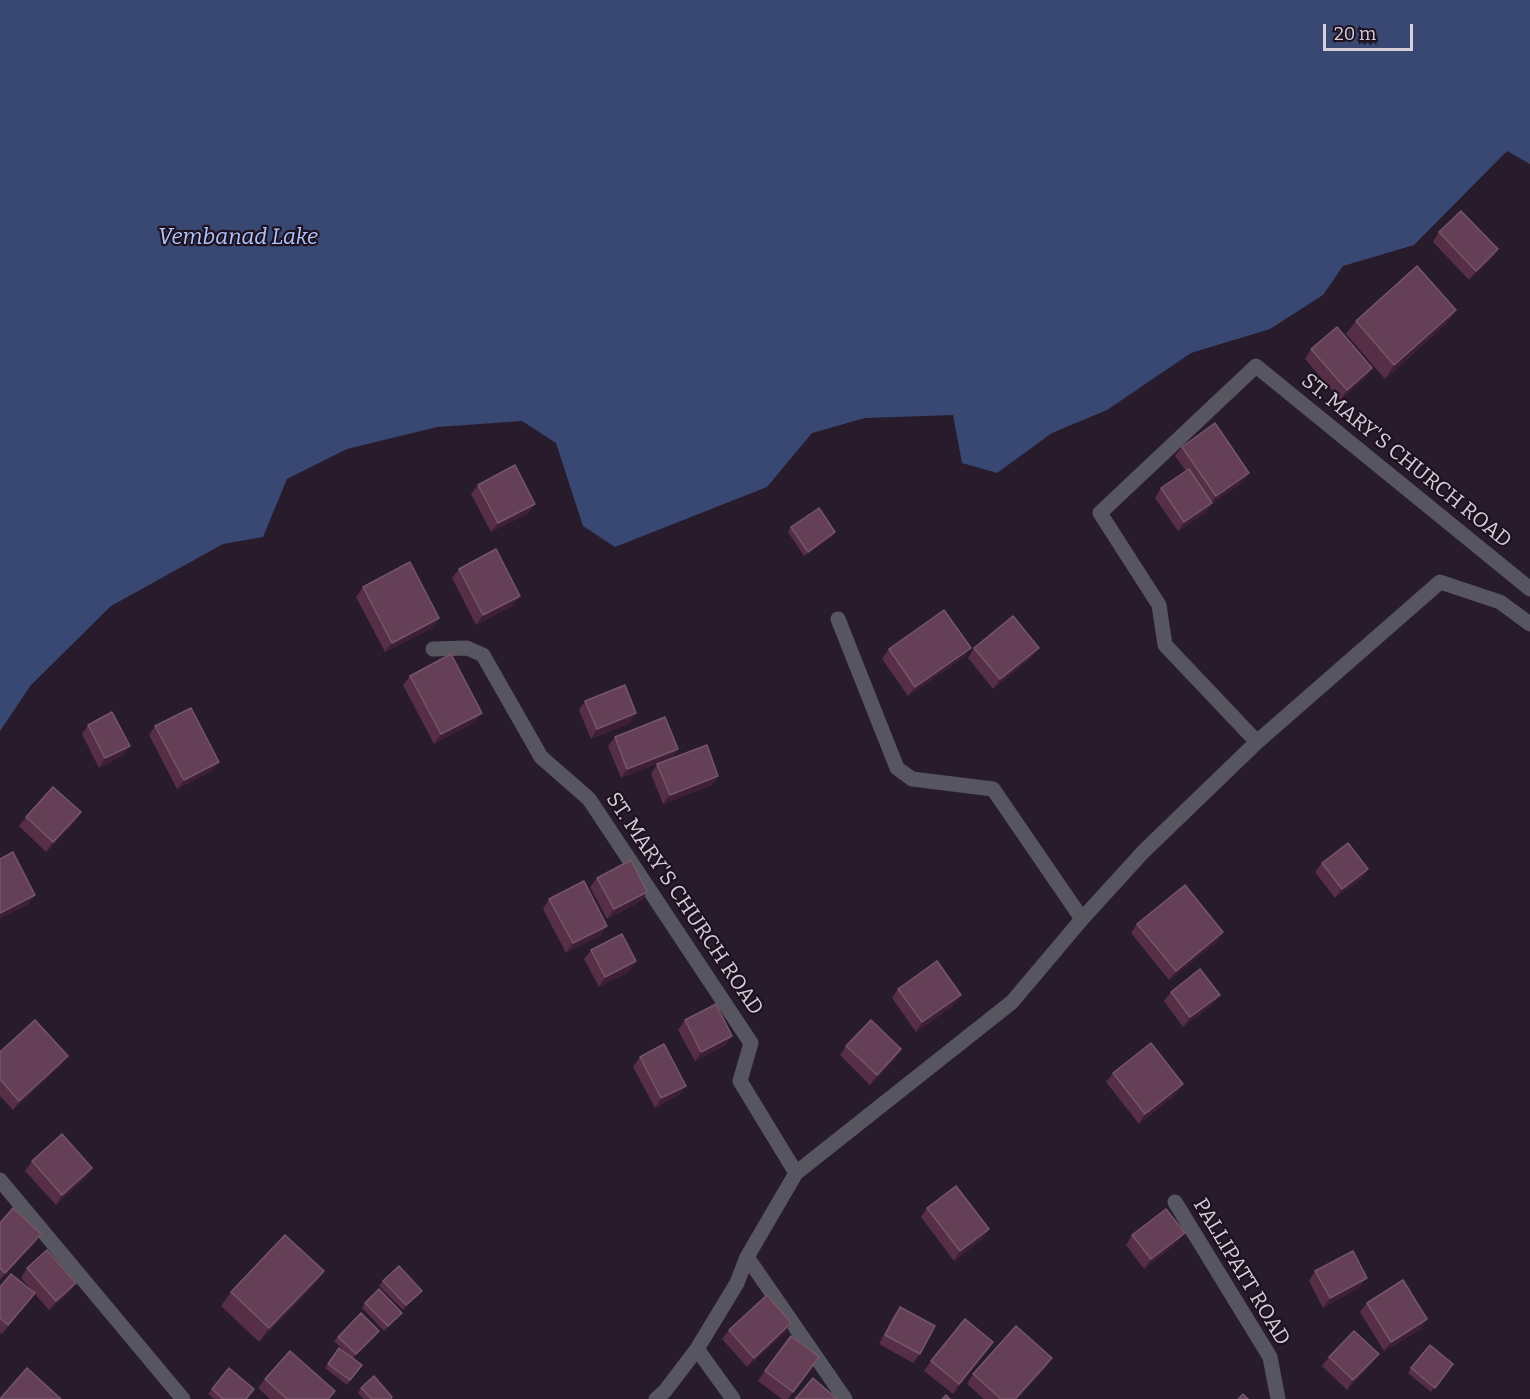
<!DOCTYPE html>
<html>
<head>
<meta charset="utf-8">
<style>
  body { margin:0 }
  #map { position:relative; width:1530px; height:1399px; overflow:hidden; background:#281b2b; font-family:Bitter,serif }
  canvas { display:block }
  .scale { position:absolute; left:1323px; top:24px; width:90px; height:27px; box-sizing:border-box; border:3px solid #d7ced9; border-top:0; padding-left:8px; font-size:18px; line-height:21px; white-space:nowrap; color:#d7ced9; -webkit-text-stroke:4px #1e1221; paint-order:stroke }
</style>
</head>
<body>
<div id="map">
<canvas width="1530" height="1399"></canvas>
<div class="scale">20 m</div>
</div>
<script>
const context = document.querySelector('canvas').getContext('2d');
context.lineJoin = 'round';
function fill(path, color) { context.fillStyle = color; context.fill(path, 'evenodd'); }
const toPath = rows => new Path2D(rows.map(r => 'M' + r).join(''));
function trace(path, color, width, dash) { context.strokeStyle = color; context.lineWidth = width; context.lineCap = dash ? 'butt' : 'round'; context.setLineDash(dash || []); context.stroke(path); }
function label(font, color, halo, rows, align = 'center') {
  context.font = font + ' Bitter,serif'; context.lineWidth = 4.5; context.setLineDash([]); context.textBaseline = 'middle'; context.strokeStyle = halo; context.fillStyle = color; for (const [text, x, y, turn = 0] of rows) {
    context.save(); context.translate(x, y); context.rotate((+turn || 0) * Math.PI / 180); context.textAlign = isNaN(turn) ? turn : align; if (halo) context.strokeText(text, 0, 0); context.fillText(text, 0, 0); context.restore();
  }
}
fill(toPath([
  [0,0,1530,0,1530,164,1507,151,1414,245,1343,266,1323,295,1270,329,1191,353,1107,410,1052,433,997,473,962,463,953,415,865,418,812,433,767,487,615,547,583,526,556,443,522,421,437,427,347,449,287,479,263,537,223,544,111,606,31,685,0,731]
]), '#394872');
trace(toPath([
  [838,619,897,768,912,779,993,789,1082,919],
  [433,649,467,648,483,655,541,757,589,799,751,1043,740,1081,796,1173],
  [1257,742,1165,645,1159,605,1100,513,1256,366,1530,589],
  [0,1180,183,1399],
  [1175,1202,1270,1357,1278,1399],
  [747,1257,845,1399],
  [697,1349,733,1399],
  [656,1399,665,1391,697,1349,737,1283,747,1257,796,1173,1012,1002,1082,919,1143,852,1257,742,1440,582,1500,602,1530,624]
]), '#57555f', 15);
fill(toPath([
  [1439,232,1492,258,1469,280,1433,242],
  [1456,310,1446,324,1385,379,1346,334,1356,321],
  [1311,349,1372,368,1366,377,1340,400,1305,359],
  [1182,447,1249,473,1243,482,1212,503,1206,512,1178,531,1155,498,1161,488,1186,471,1175,456],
  [478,485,529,513,491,532,471,494],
  [791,527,835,532,832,537,804,556,788,532],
  [459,569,514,605,476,625,452,578],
  [363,587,439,618,433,628,385,652,356,597],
  [971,648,964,657,908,696,882,659,889,649],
  [974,648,1032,657,993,689,968,658],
  [410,676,475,722,434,744,403,685],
  [585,701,630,723,591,739,579,710],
  [88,725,130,746,123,755,99,768,82,734],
  [155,726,212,771,177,789,149,735],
  [615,737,678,749,671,759,718,776,712,785,663,804,651,774,657,764,621,778,608,746],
  [81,812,75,822,46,852,19,826,26,817],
  [1322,863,1368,869,1362,878,1335,898,1315,872],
  [597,878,647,892,641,901,607,919,590,887],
  [549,899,601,935,566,953,543,909],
  [1137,924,1217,942,1169,980,1131,933],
  [591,950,630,971,599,987,584,959],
  [898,989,954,1005,916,1032,892,998],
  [1171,992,1213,1004,1183,1027,1164,1001],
  [685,1020,726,1045,695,1061,678,1030],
  [846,1046,895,1059,870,1085,840,1055],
  [0,1052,61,1065,13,1110,0,1096],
  [640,1057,686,1086,679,1095,655,1108,633,1067],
  [1113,1073,1176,1094,1139,1124,1106,1082],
  [32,1161,92,1168,86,1177,56,1205,25,1171],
  [927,1208,989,1229,982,1239,954,1261,921,1217],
  [0,1223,41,1234,34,1244,0,1280],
  [1132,1235,1178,1242,1144,1269,1126,1245],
  [27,1268,69,1293,49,1310,35,1294,28,1303,2,1334,0,1333,0,1287,33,1291,21,1278],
  [324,1271,314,1285,259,1342,221,1306,231,1292],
  [1315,1271,1360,1287,1323,1308,1309,1281],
  [383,1281,422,1291,418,1296,403,1310,379,1286],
  [365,1303,398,1317,384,1331,362,1308],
  [1367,1303,1421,1329,1384,1351,1360,1312],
  [900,1307,920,1354,913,1363,879,1344,893,1317],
  [729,1330,785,1333,747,1367,722,1339],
  [376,1336,353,1358,362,1365,347,1385,325,1368,339,1348,347,1353,334,1341,338,1337],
  [993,1342,953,1394,924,1371,931,1361],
  [819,1357,788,1399,782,1399,758,1381,765,1371],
  [1329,1357,1372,1363,1347,1390,1322,1366],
  [1052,1358,1045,1368,1017,1399,984,1399,967,1384,973,1374],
  [1453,1364,1431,1392,1408,1373,1411,1368],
  [265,1379,329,1399,270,1399,258,1388],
  [361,1388,391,1399,364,1399,358,1393],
  [212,1389,247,1399,214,1399,208,1394]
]), '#562e46');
fill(toPath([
  [1498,249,1492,258,1469,280,1476,271],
  [1456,310,1446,324,1385,379,1394,365],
  [1372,368,1366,377,1340,400,1347,390],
  [1249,473,1243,482,1212,503,1206,512,1178,531,1184,522,1210,504,1216,496],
  [535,504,529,513,491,532,498,523],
  [835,532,832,537,804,556,808,552],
  [520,596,514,605,476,625,483,615],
  [439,618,433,628,385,652,392,643],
  [971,648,964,657,908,696,915,687],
  [1039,648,1032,657,993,689,1000,679],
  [482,713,475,722,434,744,441,734],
  [636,713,630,723,591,739,597,729],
  [130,746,123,755,99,768,105,758],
  [678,749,671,759,621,778,627,769],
  [219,762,212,771,177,789,184,780],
  [718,776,712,785,663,804,670,795],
  [81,812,75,822,46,852,53,842],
  [1368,869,1362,878,1335,898,1342,889],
  [647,892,641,901,607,919,614,909],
  [35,895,29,904,0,919,0,913],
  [607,926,601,935,566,953,573,943],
  [1223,932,1217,942,1169,980,1176,971],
  [636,961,630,971,599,987,605,977],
  [961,995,954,1005,916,1032,922,1022],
  [1220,995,1213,1004,1183,1027,1190,1017],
  [732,1036,726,1045,695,1061,701,1052],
  [901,1049,895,1059,870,1085,877,1075],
  [68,1056,61,1065,13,1110,19,1101],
  [1183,1084,1176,1094,1139,1124,1145,1114],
  [686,1086,679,1095,655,1108,661,1098],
  [92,1168,86,1177,56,1205,62,1195],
  [989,1229,982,1239,954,1261,960,1251],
  [1185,1233,1178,1242,1144,1269,1151,1259],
  [41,1234,34,1244,0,1280,5,1273],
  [324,1271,314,1285,259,1342,269,1328],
  [1367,1278,1360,1287,1323,1308,1330,1298],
  [76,1283,69,1293,49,1310,56,1301],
  [422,1291,418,1296,403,1310,406,1305],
  [35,1293,28,1303,2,1334,8,1325],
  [1427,1319,1421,1329,1384,1351,1391,1342],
  [791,1323,785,1333,747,1367,754,1358],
  [379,1331,376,1336,352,1359,356,1354],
  [993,1342,987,1351,953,1394,959,1384],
  [1379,1354,1372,1363,1347,1390,1353,1380],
  [1052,1358,1045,1368,1017,1399,1015,1399]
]), '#3e1f35');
const building = toPath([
  [1461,211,1498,249,1476,271,1439,232,1461,211],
  [1417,266,1456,310,1394,365,1356,321,1417,266],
  [1337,327,1372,368,1347,390,1311,349,1337,327],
  [1215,423,1249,473,1216,496,1182,447,1215,423],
  [515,465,535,504,498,523,478,485,515,465],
  [1189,469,1212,503,1184,522,1161,488,1189,469],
  [819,508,835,532,808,552,791,527,819,508],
  [496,549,520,596,483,615,459,569,496,549],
  [410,562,439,618,392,643,363,587,410,562],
  [944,610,971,648,915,687,889,649,944,610],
  [1013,616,1039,648,1000,679,974,648,1013,616],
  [451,654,482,713,441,734,410,676,451,654],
  [625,685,636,713,597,729,585,701,625,685],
  [191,708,219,762,184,780,155,726,191,708],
  [112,712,130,746,105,758,88,725,112,712],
  [665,717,678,749,627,769,615,737,665,717],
  [707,745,718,776,670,795,657,764,707,745],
  [53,787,81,812,53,842,26,817,53,787],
  [1348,843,1368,869,1342,889,1322,863,1348,843],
  [13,852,35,895,0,913,0,859,13,852],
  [631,860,647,892,614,909,597,878,631,860],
  [584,881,607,926,573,943,549,899,584,881],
  [1185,885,1223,932,1176,971,1137,924,1185,885],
  [622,934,636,961,605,977,591,950,622,934],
  [937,961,961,995,922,1022,898,989,937,961],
  [1200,969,1220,995,1190,1017,1171,992,1200,969],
  [716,1004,732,1036,701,1052,685,1020,716,1004],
  [35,1020,68,1056,19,1101,0,1079,0,1052,35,1020],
  [871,1020,901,1049,877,1075,846,1046,871,1020],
  [1151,1043,1183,1084,1145,1114,1113,1073,1151,1043],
  [664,1044,686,1086,661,1098,640,1057,664,1044],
  [62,1134,92,1168,62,1195,32,1161,62,1134],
  [956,1186,989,1229,960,1251,927,1208,956,1186],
  [13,1208,41,1234,5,1273,0,1268,0,1223,13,1208],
  [1166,1209,1185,1233,1151,1259,1132,1235,1166,1209],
  [285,1235,324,1271,269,1328,231,1292,285,1235],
  [47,1250,76,1283,56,1301,27,1268,47,1250],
  [1353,1251,1367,1278,1330,1298,1315,1271,1353,1251],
  [399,1266,422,1291,406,1305,383,1281,399,1266],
  [11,1274,35,1293,8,1325,0,1318,0,1287,11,1274],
  [1403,1280,1427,1319,1391,1342,1367,1303,1403,1280],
  [379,1289,402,1313,388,1326,365,1303,379,1289],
  [767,1295,791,1323,754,1358,729,1330,767,1295],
  [900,1307,935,1326,920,1354,885,1335,900,1307],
  [361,1313,379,1331,356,1354,338,1337,361,1313],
  [965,1319,993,1342,959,1384,931,1361,965,1319],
  [1016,1326,1052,1358,1015,1399,1001,1399,973,1374,1016,1326],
  [1354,1331,1379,1354,1353,1380,1329,1357,1354,1331],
  [791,1336,819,1357,793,1392,765,1371,791,1336],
  [1430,1345,1453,1364,1435,1388,1411,1368,1430,1345],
  [339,1348,362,1365,350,1380,328,1364,339,1348],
  [290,1351,335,1391,328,1399,287,1399,265,1379,290,1351],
  [27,1368,61,1399,0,1399,27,1368],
  [229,1368,254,1389,246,1399,223,1399,212,1389,229,1368],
  [374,1376,392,1397,390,1399,372,1399,361,1388,374,1376],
  [813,1378,837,1399,795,1399,813,1378],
  [1243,1394,1248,1399,1238,1399,1243,1394],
  [946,1395,950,1399,942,1399,946,1395]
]);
fill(building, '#643f56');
trace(building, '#76566a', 1.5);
label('21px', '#d7ced9', '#1e1221', [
  ["ST. MARY'S CHURCH ROAD",1406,461,39],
  ["ST. MARY'S CHURCH ROAD",684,904,56],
  ["PALLIPATT ROAD",1241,1272,59]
]);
label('italic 22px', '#afc5fd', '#1e1221', [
  ["Vembanad Lake",238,238]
]);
</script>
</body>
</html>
